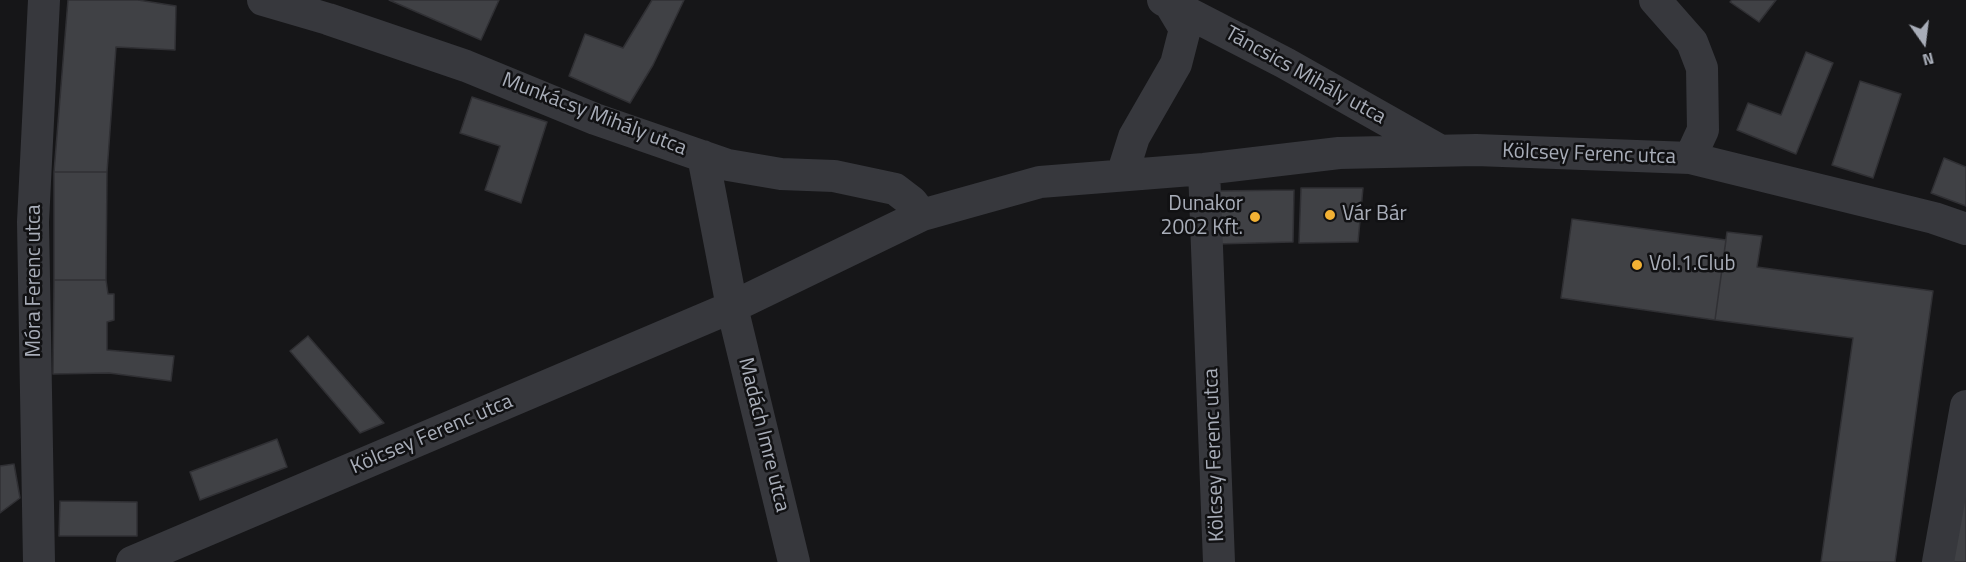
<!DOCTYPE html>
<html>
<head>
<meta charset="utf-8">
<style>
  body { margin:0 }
  #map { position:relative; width:1966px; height:562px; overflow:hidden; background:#161618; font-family:"Titillium Web",sans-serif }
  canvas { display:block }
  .north { position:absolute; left:1894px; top:12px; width:60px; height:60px; -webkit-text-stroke:4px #111113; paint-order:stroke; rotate:166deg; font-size:16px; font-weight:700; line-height:24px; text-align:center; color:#a8adb8 }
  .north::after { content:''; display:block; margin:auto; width:21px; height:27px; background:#a8adb8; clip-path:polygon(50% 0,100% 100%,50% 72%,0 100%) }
</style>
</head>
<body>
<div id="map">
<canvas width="1966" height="562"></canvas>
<div class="north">N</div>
</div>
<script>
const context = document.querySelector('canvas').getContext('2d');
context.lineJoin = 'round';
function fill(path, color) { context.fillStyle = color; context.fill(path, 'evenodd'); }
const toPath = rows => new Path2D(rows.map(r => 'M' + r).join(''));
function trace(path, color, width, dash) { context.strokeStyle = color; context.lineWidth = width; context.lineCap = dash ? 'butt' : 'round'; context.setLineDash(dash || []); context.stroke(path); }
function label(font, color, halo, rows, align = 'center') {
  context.font = font + ' "Titillium Web",sans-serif'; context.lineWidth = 5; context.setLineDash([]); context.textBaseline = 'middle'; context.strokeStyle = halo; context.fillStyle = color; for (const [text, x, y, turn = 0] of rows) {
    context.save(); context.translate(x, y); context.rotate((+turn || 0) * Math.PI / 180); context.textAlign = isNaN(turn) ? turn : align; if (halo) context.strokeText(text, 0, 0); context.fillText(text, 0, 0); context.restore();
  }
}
const building = toPath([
  [68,0,138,0,176,6,175,50,116,47,107,172,54,172,68,0],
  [389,0,499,0,481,40,389,0],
  [652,0,684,0,653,65,630,103,569,76,585,34,623,48,652,0],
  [1732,0,1776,0,1759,22,1730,2,1732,0],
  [1806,52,1833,63,1796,154,1737,130,1748,103,1781,115,1806,52],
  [1860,81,1901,94,1873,178,1832,165,1860,81],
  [472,97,547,122,521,203,485,190,500,146,460,133,472,97],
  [1944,158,1966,167,1966,206,1931,193,1944,158],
  [54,172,107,172,106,280,54,280,54,172],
  [1301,188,1363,188,1358,242,1299,243,1301,188],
  [1294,190,1293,242,1216,244,1216,191,1294,190],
  [1572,219,1726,240,1715,320,1561,298,1572,219],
  [1727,232,1762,236,1757,267,1933,291,1895,562,1821,562,1853,338,1715,320,1727,232],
  [54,280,106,280,108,294,114,294,114,320,107,322,107,350,174,356,171,381,109,373,53,374,54,280],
  [308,336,384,423,360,433,290,351,308,336],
  [277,439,287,467,200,500,190,472,277,439],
  [14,464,20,498,0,513,0,466,14,464],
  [1966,481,1966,562,1950,562,1966,481],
  [60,501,137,502,137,536,59,536,60,501]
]);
fill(building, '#404145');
trace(building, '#303034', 1.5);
trace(toPath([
  [263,0,328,19,466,66,595,119,728,165,781,174,834,176,895,189,912,202,922,215],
  [1163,0,1285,63,1439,150],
  [1655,0,1692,42,1702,68,1703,130,1690,158],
  [703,156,732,307,794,562],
  [1204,169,1219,562],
  [1122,175,1134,137,1176,64,1185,29,1170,4],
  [39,562,33,222,44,0],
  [132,562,732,307,922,215,1040,182,1204,169,1339,153,1476,150,1690,158,1934,218,1966,229],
  [1938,562,1966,406]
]), '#37383d', 32);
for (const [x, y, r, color] of [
  [1330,215,6,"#f2b134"],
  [1255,217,6,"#f2b134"],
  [1637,265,6,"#f2b134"]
]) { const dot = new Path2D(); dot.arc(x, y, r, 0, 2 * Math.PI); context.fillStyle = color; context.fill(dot); trace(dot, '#111113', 2); }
label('21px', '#a8adb8', '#111113', [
  ["Táncsics Mihály utca",1305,76,29],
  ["Munkácsy Mihály utca",594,115,21],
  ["Kölcsey Ferenc utca",1589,155,2],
  ["Móra Ferenc utca",35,281,-90],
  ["Kölcsey Ferenc utca",432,435,-23],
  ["Madách Imre utca",763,435,76],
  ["Kölcsey Ferenc utca",1215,455,-92]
]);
label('21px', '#a8adb8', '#111113', [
  ["Dunakor",1243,205,"right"],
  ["2002 Kft.",1243,229,"right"],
  ["Vár Bár",1342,215],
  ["Vol.1.Club",1649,265]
], 'left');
</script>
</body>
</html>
